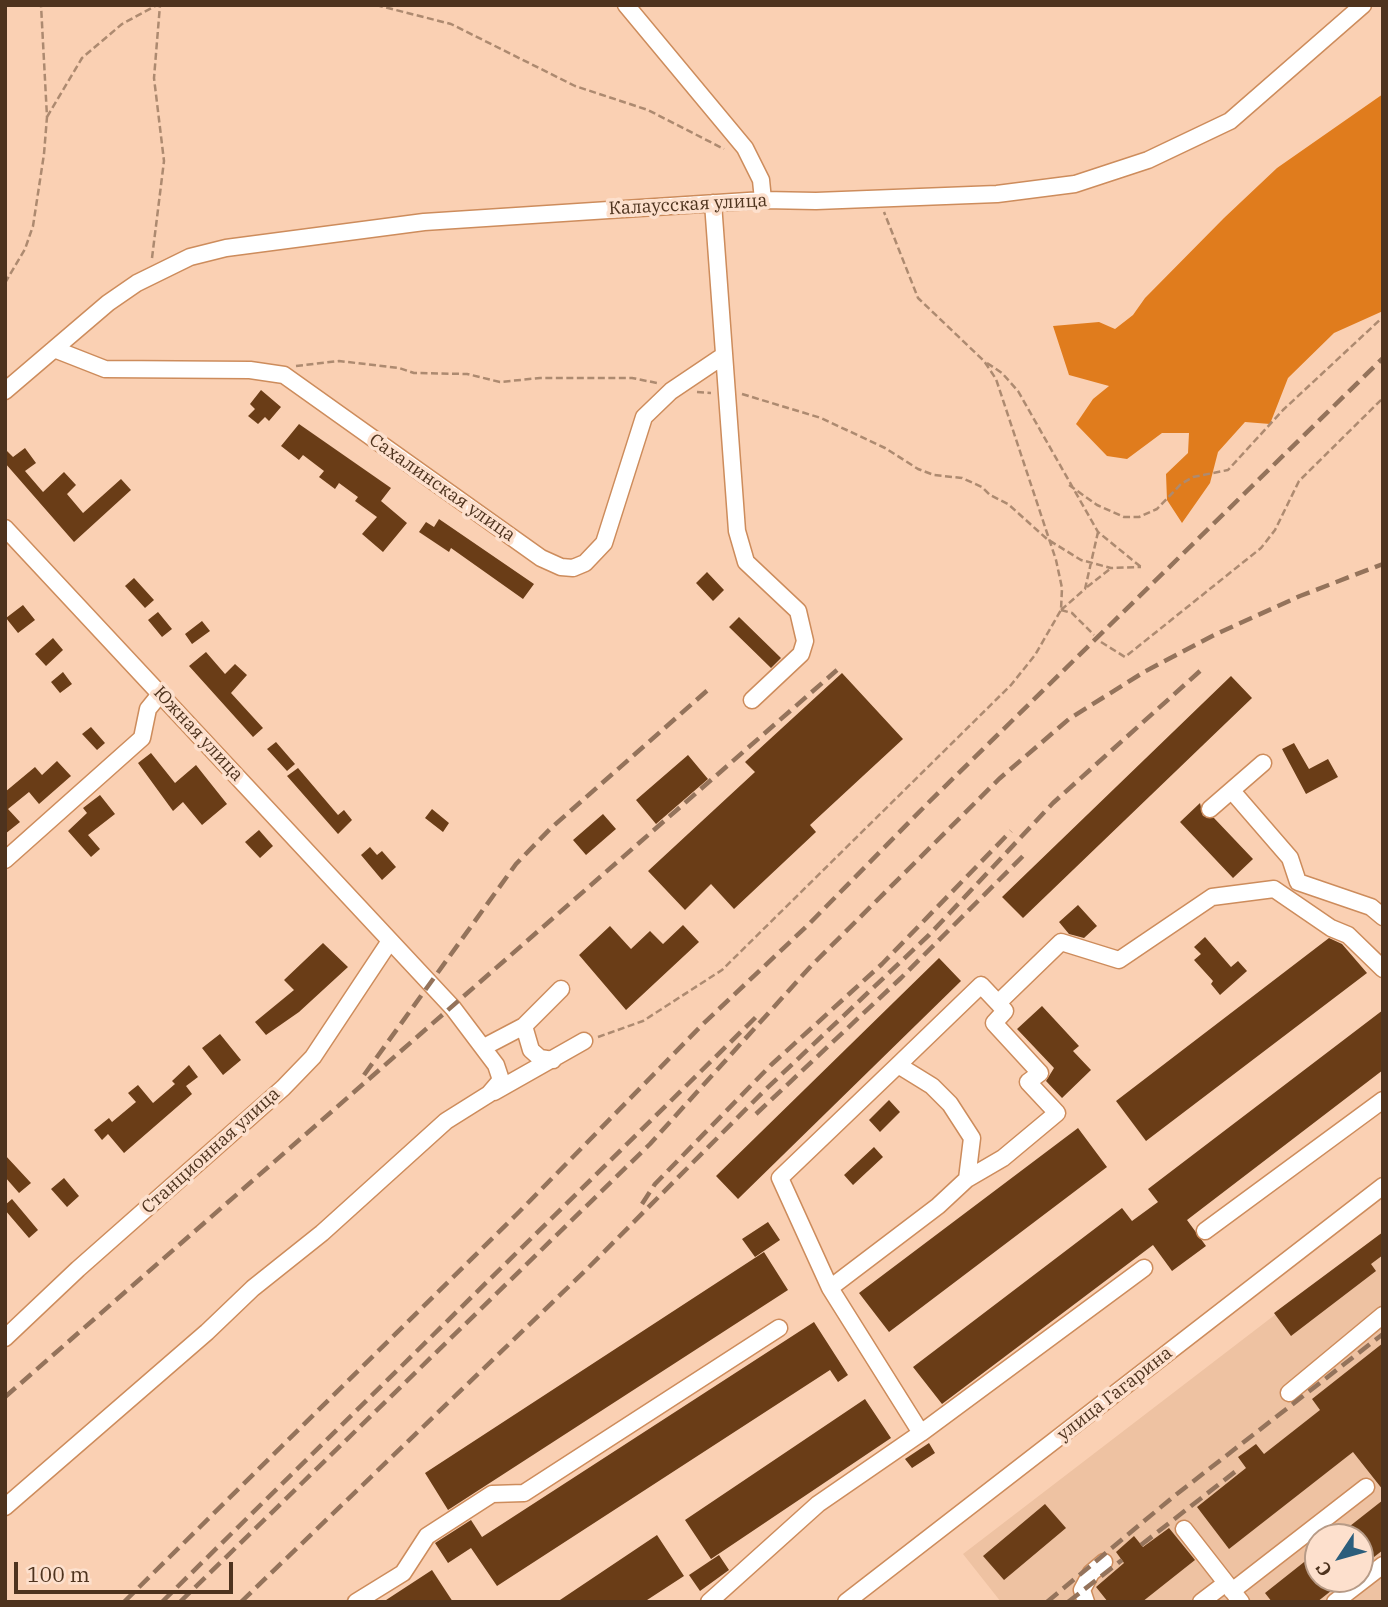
<!DOCTYPE html>
<html>
<head>
<meta charset="utf-8">
<style>
  body { margin:0 }
  #map { position:relative; width:1388px; height:1607px; overflow:hidden; background:#fad0b3; font-family:"IBM Plex Serif",serif }
  canvas { display:block }
  .frame { position:absolute; inset:0; border:7px solid #4e331e; pointer-events:none }
  .north { position:absolute; left:1304px; top:1523px; width:70px; height:70px; box-sizing:border-box; background:#fde0cd; border:2px solid #b79b87; border-radius:50%; rotate:234deg; font-size:19px; font-weight:700; line-height:28px; text-align:center; color:#4e331e }
  .north::after { content:''; display:block; margin:auto; width:24px; height:32px; background:#2c5e7c; clip-path:polygon(50% 0,100% 100%,50% 72%,0 100%) }
  .scale { position:absolute; left:14px; top:1562px; width:219px; height:32px; box-sizing:border-box; border:4px solid #4e331e; border-top:0; padding-left:9px; font-size:21px; line-height:24px; white-space:nowrap; color:#4e331e; -webkit-text-stroke:5px #fde0cd; paint-order:stroke }
</style>
</head>
<body>
<div id="map">
<canvas width="1388" height="1607"></canvas>
<div class="frame"></div>
<div class="north">С</div>
<div class="scale">100 m</div>
</div>
<script>
const context = document.querySelector('canvas').getContext('2d');
context.lineJoin = 'round';
function fill(path, color) { context.fillStyle = color; context.fill(path, 'evenodd'); }
const toPath = rows => new Path2D(rows.map(r => 'M' + r).join(''));
function trace(path, color, width, dash) { context.strokeStyle = color; context.lineWidth = width; context.lineCap = dash ? 'butt' : 'round'; context.setLineDash(dash || []); context.stroke(path); }
function label(font, color, halo, rows, align = 'center') {
  context.font = font + ' "IBM Plex Serif",serif'; context.lineWidth = 7; context.setLineDash([]); context.textBaseline = 'middle'; context.strokeStyle = halo; context.fillStyle = color; for (const [text, x, y, turn = 0] of rows) {
    context.save(); context.translate(x, y); context.rotate((+turn || 0) * Math.PI / 180); context.textAlign = isNaN(turn) ? turn : align; if (halo) context.strokeText(text, 0, 0); context.fillText(text, 0, 0); context.restore();
  }
}
fill(toPath([
  [1383,1232,1383,1602,1001,1602,963,1554],
  [1318,1537,1360,1537,1360,1579,1318,1579]
]), '#eec2a2');
fill(toPath([
  [1383,94,1383,311,1334,333,1288,378,1270,424,1245,422,1218,452,1210,483,1182,523,1167,500,1166,474,1188,453,1189,433,1162,433,1127,459,1107,456,1076,424,1093,399,1109,386,1069,375,1053,326,1099,322,1115,329,1133,315,1145,298,1224,218,1277,168]
]), '#e07c1d');
fill(toPath([
  [261,390,281,407,269,421,265,417,258,424,248,416,255,409,250,404],
  [299,424,391,488,381,501,407,523,383,552,362,534,377,517,355,501,358,497,339,483,335,489,319,477,324,471,303,455,299,460,281,446],
  [25,448,36,463,25,471,43,492,64,472,76,485,67,494,83,513,121,479,131,490,74,542,5,463,5,449,13,457],
  [439,519,534,584,523,599,451,548,449,552,419,532,426,522,434,527],
  [707,572,724,590,713,601,696,583],
  [134,578,154,600,145,608,125,586],
  [23,605,35,620,18,633,6,618],
  [158,612,172,629,162,637,148,620],
  [739,617,781,658,771,668,729,627],
  [202,621,210,631,192,644,185,634],
  [53,638,63,650,46,666,35,654],
  [206,652,225,674,235,664,247,675,231,693,263,728,253,737,189,666],
  [63,672,72,684,60,693,51,682],
  [842,673,903,739,810,825,816,832,734,909,711,884,685,910,648,871,755,772,745,762],
  [1231,676,1252,698,1023,918,1002,897],
  [91,727,105,743,97,750,82,734],
  [276,742,295,764,287,771,267,749],
  [1294,743,1309,769,1328,759,1338,777,1306,794,1282,749],
  [151,753,175,783,196,765,227,804,202,825,183,802,173,811,138,763],
  [688,755,708,779,656,824,636,800],
  [57,761,71,776,39,804,29,792,8,809,20,822,5,834,5,792,35,767,42,775],
  [298,768,338,815,344,810,352,820,338,834,287,776],
  [100,795,115,814,88,835,100,849,91,857,68,831,87,813,83,808],
  [1200,803,1203,816,1214,818,1253,859,1233,878,1180,822],
  [432,809,449,823,443,832,425,818],
  [603,814,616,829,586,855,573,840],
  [259,830,273,846,260,858,245,842],
  [370,847,377,855,382,851,396,867,382,880,361,855],
  [1078,905,1097,926,1084,938,1069,934,1059,922],
  [683,925,699,942,626,1010,579,955,610,926,631,949,650,931,663,944],
  [1205,937,1231,967,1238,961,1247,971,1220,995,1211,984,1213,981,1194,960,1201,954,1194,947],
  [1329,938,1342,944,1367,973,1146,1141,1116,1101],
  [323,943,348,967,299,1012,266,1035,255,1022,294,990,284,980],
  [939,958,961,981,738,1199,716,1176],
  [1042,1006,1079,1046,1073,1051,1091,1070,1062,1098,1046,1081,1054,1068,1017,1029],
  [1383,1010,1383,1070,1187,1220,1206,1246,1172,1271,1153,1245,942,1404,913,1367,1122,1208,1132,1221,1158,1202,1148,1189],
  [220,1034,241,1060,223,1075,202,1048],
  [189,1065,198,1077,186,1086,192,1094,124,1153,108,1134,102,1140,94,1130,109,1118,112,1122,136,1102,128,1093,138,1085,153,1103,175,1084,172,1081],
  [889,1100,900,1112,880,1132,869,1120],
  [1078,1128,1107,1167,889,1332,859,1293],
  [874,1147,883,1157,853,1185,844,1175],
  [5,1155,31,1183,19,1193,5,1177],
  [64,1178,79,1196,67,1207,51,1189],
  [12,1199,38,1230,29,1238,5,1210,5,1205],
  [768,1222,780,1240,755,1257,742,1239],
  [1383,1232,1383,1255,1371,1264,1376,1271,1291,1336,1274,1313],
  [764,1252,788,1290,448,1510,425,1473],
  [814,1322,848,1375,838,1382,830,1370,497,1586,471,1548,448,1563,435,1543,471,1520,482,1537],
  [1383,1343,1383,1490,1353,1452,1229,1549,1197,1507,1246,1468,1238,1457,1256,1444,1264,1454,1320,1410,1312,1399],
  [865,1399,891,1438,711,1559,685,1520],
  [929,1443,935,1453,912,1468,905,1459],
  [1383,1500,1383,1550,1360,1568,1360,1537,1336,1537],
  [1045,1504,1066,1528,1004,1580,983,1556],
  [1169,1528,1195,1560,1142,1602,1108,1602,1096,1587,1124,1563,1116,1552,1134,1536,1143,1547],
  [657,1535,684,1576,644,1602,557,1602],
  [1318,1551,1318,1579,1346,1579,1317,1602,1272,1602,1265,1593],
  [719,1555,729,1570,700,1591,689,1575],
  [432,1570,453,1602,383,1602]
]), '#6a3d17');
const minor = toPath([
  [626,5,745,148,761,180,763,200],
  [713,203,737,531,746,562,798,611,805,641,801,654,752,700],
  [54,349,105,369,250,370,284,375,541,558,561,567,573,568,585,563,604,543,644,417,671,391,723,356],
  [5,391,108,303,137,283,190,257,226,248,424,222,763,200,816,201,997,194,1075,184,1148,160,1230,121,1363,5],
  [5,528,453,1008,496,1065,501,1080,489,1094,446,1121,322,1233,253,1288,207,1332,5,1507],
  [1232,791,1290,858,1298,882,1371,907,1383,917],
  [1210,809,1263,763],
  [5,860,142,738,148,709,161,693],
  [524,1026,531,1050,540,1058,553,1060],
  [484,1047,524,1026,561,989],
  [494,1092,584,1041],
  [967,1179,972,1138,950,1104,932,1086,898,1065,981,985,998,1003,1061,942,1119,960,1212,897,1274,889,1331,928,1348,935,1383,969],
  [1205,1231,1383,1100],
  [830,1288,780,1178,898,1065],
  [5,1338,78,1269,283,1088,313,1057,390,941],
  [1289,1393,1383,1315],
  [921,1433,1144,1268],
  [1184,1529,1241,1602],
  [1232,1591,1366,1487],
  [356,1602,403,1573,427,1536,492,1494,524,1493,779,1328],
  [709,1602,818,1504,921,1433,830,1288,938,1206,967,1179,1003,1158,1057,1113,1028,1082,1040,1073,994,1023,1005,1011,998,1003],
  [846,1602,1383,1186],
  [1086,1602,1082,1590,1091,1573,1104,1562],
  [1201,1602,1226,1583],
  [1335,1602,1383,1565]
]);
trace(minor, '#cd8c5c', 19);
trace(toPath([
  [376,5,451,24,575,86,648,110,724,149],
  [47,117,82,58,122,24,157,5],
  [152,258,164,161,154,78,160,5],
  [5,283,25,249,33,226,44,154,47,117,41,5],
  [987,363,1002,373,1018,391,1098,532,1141,567],
  [296,366,339,361,399,368,414,373,467,374,500,382,540,378,632,378,657,383],
  [697,392,711,393],
  [742,394,821,418,885,448,918,469,934,475,962,478,982,487,990,495,1008,504,1047,539,1081,560,1111,568,1141,567],
  [1069,485,1097,505,1124,517,1139,517,1157,509,1181,484,1193,477,1228,470,1283,410,1383,317],
  [1087,587,1110,569],
  [1061,610,1085,589,1098,532],
  [1061,610,1072,613,1094,635],
  [1101,642,1125,657,1261,548,1275,530,1299,481,1383,398],
  [598,1037,643,1021,722,970,1011,685,1035,655,1061,610,1062,588,1056,560,996,379,984,361,918,298,884,212]
]), '#ad8a70', 2.5, [7, 3.5]);
trace(minor, '#fff', 16);
trace(toPath([
  [364,1075,516,864,550,829,710,688],
  [756,1114,901,978,1023,856],
  [642,1204,655,1184,771,1065,882,964,1011,831],
  [5,1397,837,670],
  [1141,1545,1236,1471],
  [124,1602,519,1212,703,1024,808,925,929,802,1383,358],
  [162,1602,757,1016],
  [180,1602,650,1144,811,966,999,779,1069,719,1144,672,1214,635,1300,596,1383,564],
  [241,1602,586,1270,765,1090,929,935,1053,803,1200,671],
  [1047,1602,1173,1497,1383,1334],
  [1068,1602,1122,1560]
]), '#94735b', 4.5, [14, 7]);
label('18px', '#4e331e', '#fde0cd', [
  ["Калаусская улица",688,205,-3],
  ["Сахалинская улица",442,488,35],
  ["Южная улица",198,734,47],
  ["Станционная улица",211,1151,-42],
  ["улица Гагарина",1115,1394,-38]
]);
</script>
</body>
</html>
